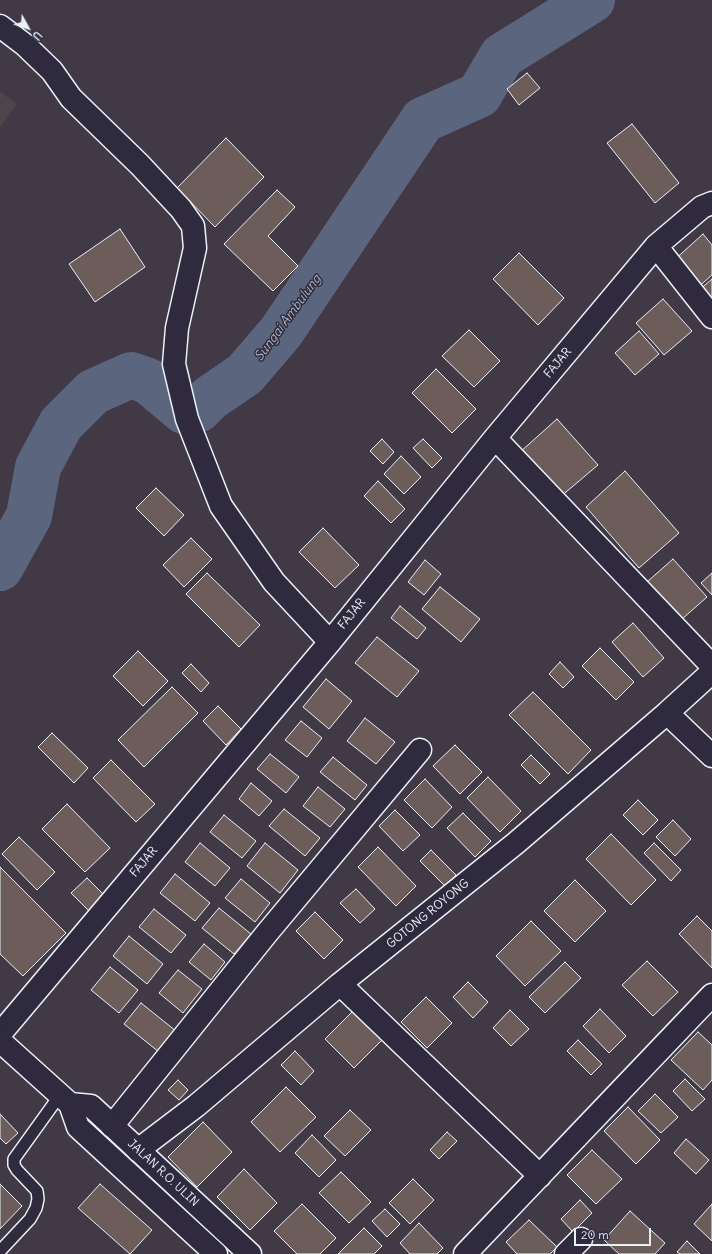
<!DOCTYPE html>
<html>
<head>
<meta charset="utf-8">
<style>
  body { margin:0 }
  #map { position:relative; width:712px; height:1254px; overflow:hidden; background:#413946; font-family:Delius,sans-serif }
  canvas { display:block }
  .north { position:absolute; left:8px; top:8px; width:40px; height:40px; -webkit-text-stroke:3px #2f2a3d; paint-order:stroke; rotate:130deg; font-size:11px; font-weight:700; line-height:16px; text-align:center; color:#e8f1f8 }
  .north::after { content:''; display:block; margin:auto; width:14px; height:18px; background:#e8f1f8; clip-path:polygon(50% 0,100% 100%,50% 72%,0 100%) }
  .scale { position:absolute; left:574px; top:1228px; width:77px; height:18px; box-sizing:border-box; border:2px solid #e8f1f8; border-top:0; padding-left:5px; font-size:12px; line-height:14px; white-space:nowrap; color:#e8f1f8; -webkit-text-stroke:3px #2f2a3d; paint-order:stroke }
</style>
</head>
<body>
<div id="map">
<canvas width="712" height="1254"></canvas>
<div class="north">U</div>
<div class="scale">20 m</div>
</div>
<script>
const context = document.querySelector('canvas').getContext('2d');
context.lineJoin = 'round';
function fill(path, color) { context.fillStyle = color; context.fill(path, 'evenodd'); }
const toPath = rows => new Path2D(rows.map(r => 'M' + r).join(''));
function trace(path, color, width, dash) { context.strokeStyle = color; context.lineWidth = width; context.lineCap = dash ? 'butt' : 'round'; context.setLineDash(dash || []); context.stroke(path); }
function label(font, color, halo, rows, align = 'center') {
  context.font = font + ' Delius,sans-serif'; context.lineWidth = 3; context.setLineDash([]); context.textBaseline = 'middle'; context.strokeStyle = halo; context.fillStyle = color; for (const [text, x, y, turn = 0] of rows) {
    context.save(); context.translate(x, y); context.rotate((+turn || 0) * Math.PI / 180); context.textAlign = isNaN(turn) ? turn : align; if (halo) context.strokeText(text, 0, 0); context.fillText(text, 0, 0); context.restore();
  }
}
fill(toPath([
  [0,92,17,104,0,127]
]), '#4e444c');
trace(toPath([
  [0,568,29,516,38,467,61,424,93,392,131,375,148,381,184,411,199,409,210,398,245,374,281,332,423,120,479,95,502,56,592,0]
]), '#5b657e', 46);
const building = toPath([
  [527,73,540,88,519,105,507,89,527,73],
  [632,124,679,183,655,203,607,143,632,124],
  [226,138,264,177,215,227,177,188,226,138],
  [277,190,295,207,268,236,298,266,273,291,224,244,277,190],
  [120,229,145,267,95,302,69,264,120,229],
  [703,234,712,245,712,275,696,289,672,262,703,234],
  [519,253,564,298,538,325,493,279,519,253],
  [712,279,712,308,698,291,712,279],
  [663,299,692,331,664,355,636,323,663,299],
  [469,330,500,361,474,387,442,356,469,330],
  [639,331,659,354,635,375,615,353,639,331],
  [436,369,476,409,452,433,412,393,436,369],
  [557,419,598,465,559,498,519,453,557,419],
  [382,439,394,452,383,464,370,451,382,439],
  [423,439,442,458,432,468,413,448,423,439],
  [401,456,421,477,404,494,384,474,401,456],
  [625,471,679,533,639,568,586,507,625,471],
  [378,481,405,509,391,523,364,496,378,481],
  [156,488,184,515,164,536,136,508,156,488],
  [323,528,359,565,335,588,299,552,323,528],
  [191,538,212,559,184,587,163,565,191,538],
  [673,559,707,597,681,620,647,582,673,559],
  [425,560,441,574,424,595,408,582,425,560],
  [207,573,260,625,239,647,186,594,207,573],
  [712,573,712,595,701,583,712,573],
  [440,587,480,619,461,642,422,609,440,587],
  [400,606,426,628,417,639,391,618,400,606],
  [633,623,664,658,643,677,612,642,633,623],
  [377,637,419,671,397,697,355,663,377,637],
  [600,648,634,682,616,700,582,666,600,648],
  [138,651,168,681,143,706,113,676,138,651],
  [560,662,574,677,563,688,549,674,560,662],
  [191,664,209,683,201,692,182,673,191,664],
  [326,679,352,701,329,729,303,707,326,679],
  [172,687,198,713,144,767,118,740,172,687],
  [533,692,591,750,568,774,509,715,533,692],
  [218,706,241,729,226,745,203,721,218,706],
  [365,718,395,742,376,764,347,741,365,718],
  [301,721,322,738,307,757,285,740,301,721],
  [52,733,88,768,74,783,38,747,52,733],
  [455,745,482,772,460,794,433,766,455,745],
  [270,754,299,777,286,793,257,769,270,754],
  [531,755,550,774,540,784,521,765,531,755],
  [333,757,367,785,355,800,320,772,333,757],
  [111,760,155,804,136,822,93,778,111,760],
  [488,777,521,811,500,832,467,798,488,777],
  [425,779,452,807,432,828,404,800,425,779],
  [251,783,272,801,259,816,239,799,251,783],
  [318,787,345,809,330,827,303,806,318,787],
  [638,800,658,820,643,835,623,815,638,800],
  [67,804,110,848,85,872,42,829,67,804],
  [284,809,320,838,305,856,269,826,284,809],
  [395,810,420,835,403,851,379,826,395,810],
  [463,813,491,841,475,857,447,828,463,813],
  [224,815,256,841,242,858,210,832,224,815],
  [673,820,691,839,675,856,656,837,673,820],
  [611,834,656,880,631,905,586,859,611,834],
  [19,837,55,872,37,890,2,854,19,837],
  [200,843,230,868,215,886,185,862,200,843],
  [265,843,298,870,280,893,247,866,265,843],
  [654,843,681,870,671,881,644,853,654,843],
  [378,847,416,886,396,906,358,867,378,847],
  [431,850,456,875,445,886,420,861,431,850],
  [0,867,66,933,23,976,0,954,0,867],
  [175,874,210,903,195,921,160,893,175,874],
  [87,878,107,898,92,914,71,893,87,878],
  [241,879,270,903,255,922,225,898,241,879],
  [575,880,606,911,575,942,544,911,575,880],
  [356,889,375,909,360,923,340,903,356,889],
  [219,908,251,934,234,954,202,928,219,908],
  [154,909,186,935,171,953,139,927,154,909],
  [315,912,343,940,324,959,296,931,315,912],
  [697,916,712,931,712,968,679,934,697,916],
  [531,921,561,951,525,986,496,956,531,921],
  [129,936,163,964,147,984,113,956,129,936],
  [204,944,225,962,211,980,189,962,204,944],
  [647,961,678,992,653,1016,622,985,647,961],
  [565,962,581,978,545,1013,529,997,565,962],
  [110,967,138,990,119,1013,91,990,110,967],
  [178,970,202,989,183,1013,159,993,178,970],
  [468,982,488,1002,473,1018,453,997,468,982],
  [426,997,452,1023,427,1048,401,1022,426,997],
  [141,1003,176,1031,159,1052,124,1024,141,1003],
  [355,1009,384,1038,354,1068,325,1039,355,1009],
  [600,1009,626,1036,609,1053,583,1026,600,1009],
  [510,1010,529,1029,511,1046,493,1028,510,1010],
  [698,1032,712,1045,712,1080,703,1090,671,1060,698,1032],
  [578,1040,602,1064,591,1075,567,1051,578,1040],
  [295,1051,314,1071,301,1085,281,1065,295,1051],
  [685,1079,705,1099,692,1111,673,1091,685,1079],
  [178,1080,188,1090,179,1100,168,1090,178,1080],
  [286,1087,316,1117,280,1152,251,1122,286,1087],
  [655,1094,678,1117,661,1133,638,1111,655,1094],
  [628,1107,660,1140,636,1164,604,1131,628,1107],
  [350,1110,371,1130,345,1156,324,1136,350,1110],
  [0,1114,18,1133,6,1144,0,1138,0,1114],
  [203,1122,232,1152,197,1187,168,1157,203,1122],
  [447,1132,457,1141,439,1159,430,1150,447,1132],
  [312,1135,336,1160,319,1177,295,1153,312,1135],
  [686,1139,709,1160,696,1174,674,1153,686,1139],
  [592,1150,622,1179,596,1204,567,1175,592,1150],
  [244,1169,277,1203,250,1230,217,1197,244,1169],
  [341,1172,371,1202,349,1223,319,1193,341,1172],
  [413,1179,434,1200,410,1224,389,1203,413,1179],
  [0,1184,22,1206,0,1229,0,1184],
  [100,1184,152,1230,130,1254,78,1208,100,1184],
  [580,1200,592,1213,573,1232,561,1219,580,1200],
  [302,1204,336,1238,320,1254,297,1254,274,1231,302,1204],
  [712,1204,712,1241,694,1224,712,1204],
  [385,1209,400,1224,387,1237,372,1221,385,1209],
  [630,1211,665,1243,655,1254,619,1254,604,1240,630,1211],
  [529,1220,557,1247,550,1254,517,1254,506,1242,529,1220],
  [419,1223,443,1248,437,1254,410,1254,400,1243,419,1223],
  [364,1228,382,1246,374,1254,338,1254,364,1228],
  [687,1241,700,1254,680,1254,677,1252,687,1241]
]);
fill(building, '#6c5d5a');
trace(building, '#e8f1f8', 1);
const lane = toPath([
  [0,1251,30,1219,36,1208,38,1199,37,1191,17,1170,14,1165,14,1159,60,1095]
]);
const street = toPath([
  [0,26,25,45,52,71,71,98,140,165,181,209,193,226,195,248,177,328,174,364,187,419,221,506,274,582,330,642],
  [656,246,712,317],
  [495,438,712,666],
  [667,713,712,756],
  [340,984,540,1176],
  [0,1034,330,642,495,438,656,246,702,207,712,203],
  [112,1126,267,933,420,750],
  [138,1150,196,1106,340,984,516,843,667,713,712,672],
  [465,1254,712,995],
  [566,1254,581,1239]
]);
const secondary = toPath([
  [0,1041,70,1104,78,1127,216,1254],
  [70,1104,91,1106,250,1254]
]);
trace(lane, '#e8f1f8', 14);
trace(street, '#e8f1f8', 25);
trace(secondary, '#e8f1f8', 25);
trace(lane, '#2f2a3d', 11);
trace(street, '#2f2a3d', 22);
trace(secondary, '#2f2a3d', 22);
label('12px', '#e8f1f8', '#2f2a3d', [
  ["FAJAR",558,363,-50],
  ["FAJAR",352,614,-51],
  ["FAJAR",144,862,-50],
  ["GOTONG ROYONG",428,914,-39],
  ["JALAN R.O. ULIN",163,1173,43]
]);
label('italic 13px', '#b0b9c7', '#2f2a3d', [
  ["Sungai Ambulung",288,318,-54]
]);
</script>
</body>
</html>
